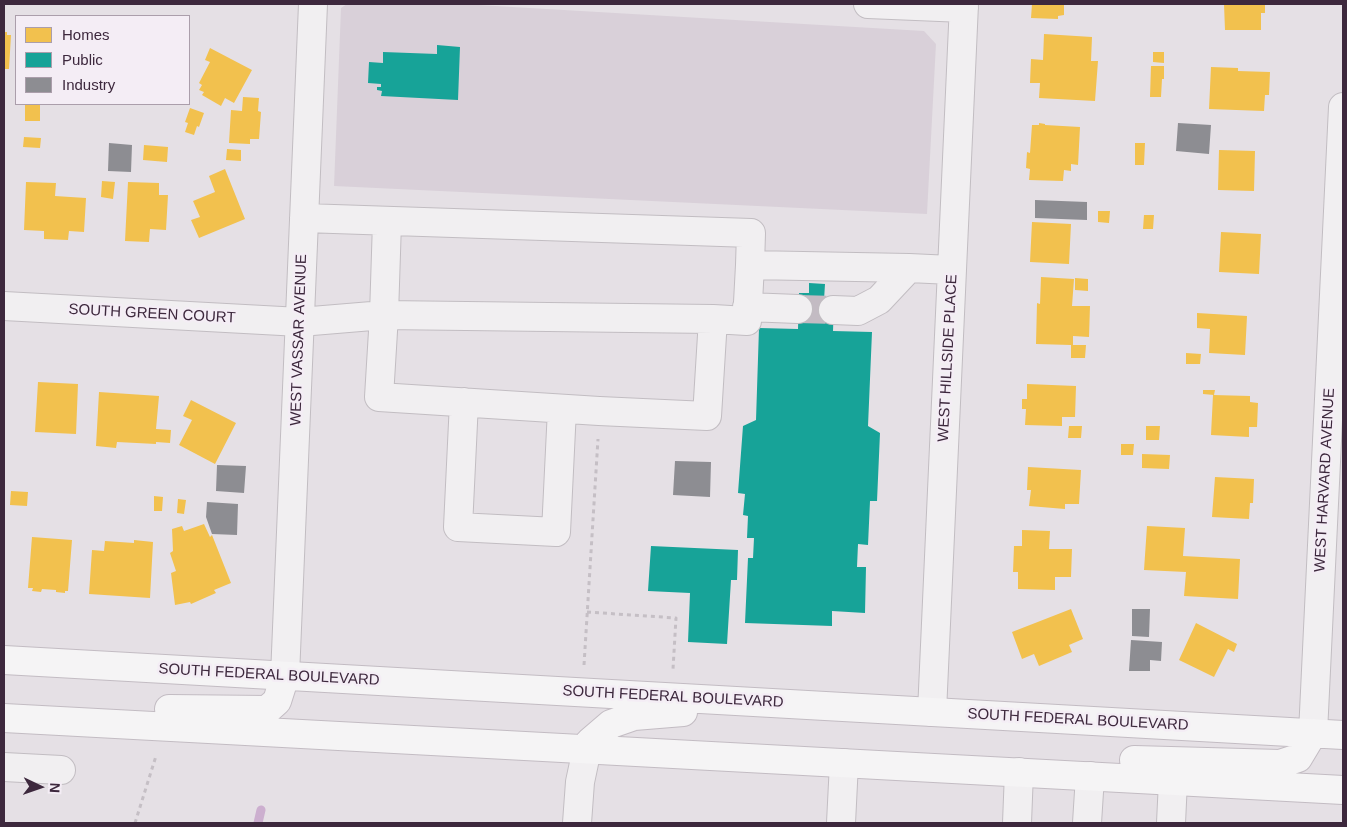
<!DOCTYPE html>
<html>
<head>
<meta charset="utf-8">
<style>
  body { margin:0 }
  #map { position:relative; width:1347px; height:827px; overflow:hidden; background:#e5e0e5; font-family:Arial,sans-serif }
  canvas { display:block }
  .frame { position:absolute; inset:0; border:5px solid #3d283d; pointer-events:none }
  .legend { position:absolute; left:15px; top:15px; width:175px; height:90px; box-sizing:border-box; background:#f4edf5; border:1px solid #ab9eab; margin:0; padding:6px 9px; list-style:none; font-size:15px; color:#3d283d }
  .legend li { display:flex; align-items:center; gap:10px; height:25px }
  .legend b { width:25px; border:1px solid #ab9eab }
  .north { position:absolute; left:15px; top:762px; width:50px; height:50px; -webkit-text-stroke:4px #f4edf5; paint-order:stroke; rotate:93deg; font-size:14px; font-weight:700; line-height:20px; text-align:center; color:#3d283d }
  .north::after { content:''; display:block; margin:auto; width:18px; height:22px; background:#3d283d; clip-path:polygon(50% 0,100% 100%,50% 72%,0 100%) }
</style>
</head>
<body>
<div id="map">
<canvas width="1347" height="827"></canvas>
<div class="frame"></div>
<ul class="legend">
<li><b style="height:14px;background:#f2c14e"></b>Homes</li>
<li><b style="height:14px;background:#17a398"></b>Public</li>
<li><b style="height:14px;background:#8d8d92"></b>Industry</li>
</ul>
<div class="north">N</div>
</div>
<script>
const context = document.querySelector('canvas').getContext('2d');
context.lineJoin = 'round';
function fill(path, color) { context.fillStyle = color; context.fill(path, 'evenodd'); }
const toPath = rows => new Path2D(rows.map(r => 'M' + r).join(''));
function trace(path, color, width, dash) { context.strokeStyle = color; context.lineWidth = width; context.lineCap = dash ? 'butt' : 'round'; context.setLineDash(dash || []); context.stroke(path); }
function label(font, color, halo, rows, align = 'center') {
  context.font = font + ' Arial,sans-serif'; context.lineWidth = 5; context.setLineDash([]); context.textBaseline = 'middle'; context.strokeStyle = halo; context.fillStyle = color; for (const [text, x, y, turn = 0] of rows) {
    context.save(); context.translate(x, y); context.rotate((+turn || 0) * Math.PI / 180); context.textAlign = isNaN(turn) ? turn : align; if (halo) context.strokeText(text, 0, 0); context.fillText(text, 0, 0); context.restore();
  }
}
fill(toPath([
  [347,4,461,4,924,31,936,44,927,214,334,186,341,8]
]), '#d9d0d9');
fill(toPath([
  [1032,4,1064,4,1064,15,1058,16,1058,19,1031,18],
  [1224,4,1265,5,1265,13,1261,13,1261,30,1225,30],
  [4,32,7,32,7,35,11,35,9,69,4,69],
  [1044,34,1092,37,1091,61,1098,61,1095,101,1039,98,1040,83,1030,83,1031,59,1043,60],
  [210,48,252,70,234,103,225,98,221,106,202,95,204,92,199,90,202,85,199,83,210,62,205,60],
  [1153,52,1164,52,1164,63,1153,62],
  [1151,66,1164,66,1164,79,1162,79,1161,97,1150,97],
  [1211,67,1238,68,1238,71,1270,72,1269,95,1265,95,1264,111,1209,109],
  [243,97,259,98,258,111,261,112,259,139,250,139,250,144,229,143,231,110,242,111],
  [25,104,40,104,40,121,25,121],
  [190,108,204,113,199,127,197,126,194,135,185,132,188,123,185,122],
  [1039,123,1045,124,1045,125,1080,127,1078,165,1071,164,1071,171,1064,170,1063,181,1029,180,1030,169,1026,168,1027,152,1030,153,1032,125,1039,125],
  [24,137,41,138,40,148,23,147],
  [1135,143,1145,143,1144,165,1135,165],
  [144,145,168,147,167,162,143,160],
  [227,149,241,150,241,161,226,160],
  [1219,150,1255,151,1254,191,1218,190],
  [225,169,245,219,199,238,191,220,200,217,193,201,215,192,209,176],
  [102,181,115,182,113,199,101,197],
  [26,182,56,183,55,196,86,198,84,232,69,231,68,240,44,239,44,231,24,230],
  [128,182,159,183,159,195,168,195,166,230,150,229,149,242,125,241],
  [1098,211,1110,211,1109,223,1098,222],
  [1144,215,1154,215,1153,229,1143,229],
  [1032,222,1071,224,1069,264,1030,262],
  [1221,232,1261,234,1259,274,1219,272],
  [1041,277,1074,279,1072,306,1090,306,1089,337,1073,336,1073,345,1086,345,1085,358,1071,358,1071,345,1036,344,1037,303,1040,304],
  [1075,278,1088,279,1088,291,1075,290],
  [1197,313,1247,316,1245,355,1209,353,1210,329,1197,328],
  [1186,353,1201,354,1200,364,1186,364],
  [38,382,78,384,76,434,35,432],
  [1027,384,1076,386,1075,417,1062,417,1062,426,1025,425,1026,409,1022,409,1022,399,1027,399],
  [1203,390,1215,390,1214,395,1203,394],
  [99,392,159,396,156,429,171,430,170,443,156,442,156,444,117,442,116,448,96,446],
  [1213,395,1250,396,1250,402,1258,403,1257,427,1249,427,1249,437,1211,435],
  [191,400,236,423,215,464,179,445,192,420,183,416],
  [1069,426,1082,426,1081,438,1068,438],
  [1146,426,1160,426,1159,440,1146,440],
  [1121,444,1134,444,1133,455,1121,455],
  [1142,454,1170,455,1169,469,1142,468],
  [1028,467,1081,470,1079,504,1065,504,1065,509,1029,506,1031,490,1027,490],
  [1215,477,1254,479,1253,503,1250,503,1249,519,1212,517],
  [11,491,28,492,27,506,10,505],
  [154,496,163,497,162,511,154,511],
  [178,499,186,500,184,514,177,513],
  [204,524,210,537,212,535,231,583,214,590,216,593,191,604,190,602,175,605,171,573,176,571,170,553,173,551,172,529,182,526,184,531],
  [1147,526,1185,528,1183,556,1240,559,1238,599,1184,596,1186,572,1144,570],
  [1022,530,1050,531,1049,549,1072,549,1071,577,1055,577,1055,590,1018,589,1018,572,1013,572,1014,546,1022,546],
  [32,537,72,540,68,591,65,591,65,593,56,592,56,590,42,589,41,592,32,591,33,588,28,588],
  [134,540,153,542,150,598,89,594,92,550,104,551,105,541,134,543],
  [1071,609,1083,639,1069,645,1072,652,1039,666,1034,654,1022,659,1012,632],
  [1196,623,1237,644,1234,652,1228,649,1214,677,1179,660]
]), '#f2c14e');
fill(toPath([
  [437,45,460,47,458,100,381,96,382,91,377,90,377,87,381,87,381,84,368,83,369,62,383,63,383,52,437,54],
  [809,283,825,284,824,300,834,301,833,331,872,332,868,426,880,433,877,501,870,501,868,545,858,544,857,567,866,567,865,613,832,611,832,626,745,623,748,558,753,558,754,538,747,538,748,516,743,515,745,494,738,493,743,426,756,420,759,328,798,329,799,293,809,293],
  [651,546,738,550,737,580,731,580,727,644,688,642,690,593,648,591]
]), '#17a398');
fill(toPath([
  [1178,123,1211,125,1209,154,1176,151],
  [109,143,132,145,131,172,108,171],
  [1035,200,1087,202,1087,220,1035,218],
  [675,461,711,462,710,497,673,495],
  [217,465,246,466,244,493,216,491],
  [207,502,238,504,237,535,212,534,206,517],
  [1132,609,1150,609,1149,637,1132,636],
  [1131,640,1162,642,1161,661,1150,660,1150,671,1129,671]
]), '#8d8d92');
trace(toPath([
  [258,823,261,810]
]), '#ccafcf', 9);
trace(toPath([
  [798,309,833,310]
]), '#c3bbc3', 28, [28, 14]);
const minor = toPath([
  [868,4,964,8],
  [304,218,751,233,750,265],
  [4,306,300,322,384,315,387,222],
  [747,307,798,309],
  [833,310,858,311,879,300,909,268],
  [713,319,384,315,379,397,599,411,707,416,713,319,747,321,750,265,909,268,951,270],
  [464,402,458,527,556,532,562,409],
  [285,676,313,4],
  [932,712,964,4],
  [1313,733,1343,107],
  [4,767,61,770],
  [577,823,580,782,587,749],
  [841,823,844,763],
  [1017,823,1019,772],
  [1087,823,1090,776],
  [1171,823,1173,781]
]);
const major = toPath([
  [4,660,1343,735],
  [169,709,267,710,277,701,285,676],
  [4,718,1343,790],
  [587,749,590,742,611,724,634,716,683,712],
  [1134,760,1280,764,1298,758,1313,733]
]);
trace(minor, '#c2bdc2', 30);
trace(major, '#c3bcc3', 30);
trace(toPath([
  [587,612,676,618,673,669],
  [584,665,598,439],
  [135,823,156,756]
]), '#c5bfc5', 3, [4, 4]);
trace(minor, '#f1eff1', 28);
trace(major, '#f5f4f5', 28);
label('15px', '#3d283d', '#f4edf5', [
  ["SOUTH GREEN COURT",152,314,3],
  ["WEST VASSAR AVENUE",299,340,-88],
  ["WEST HILLSIDE PLACE",948,358,-87],
  ["WEST HARVARD AVENUE",1325,480,-87],
  ["SOUTH FEDERAL BOULEVARD",269,675,3],
  ["SOUTH FEDERAL BOULEVARD",673,697,3],
  ["SOUTH FEDERAL BOULEVARD",1078,720,3]
]);
</script>
</body>
</html>
